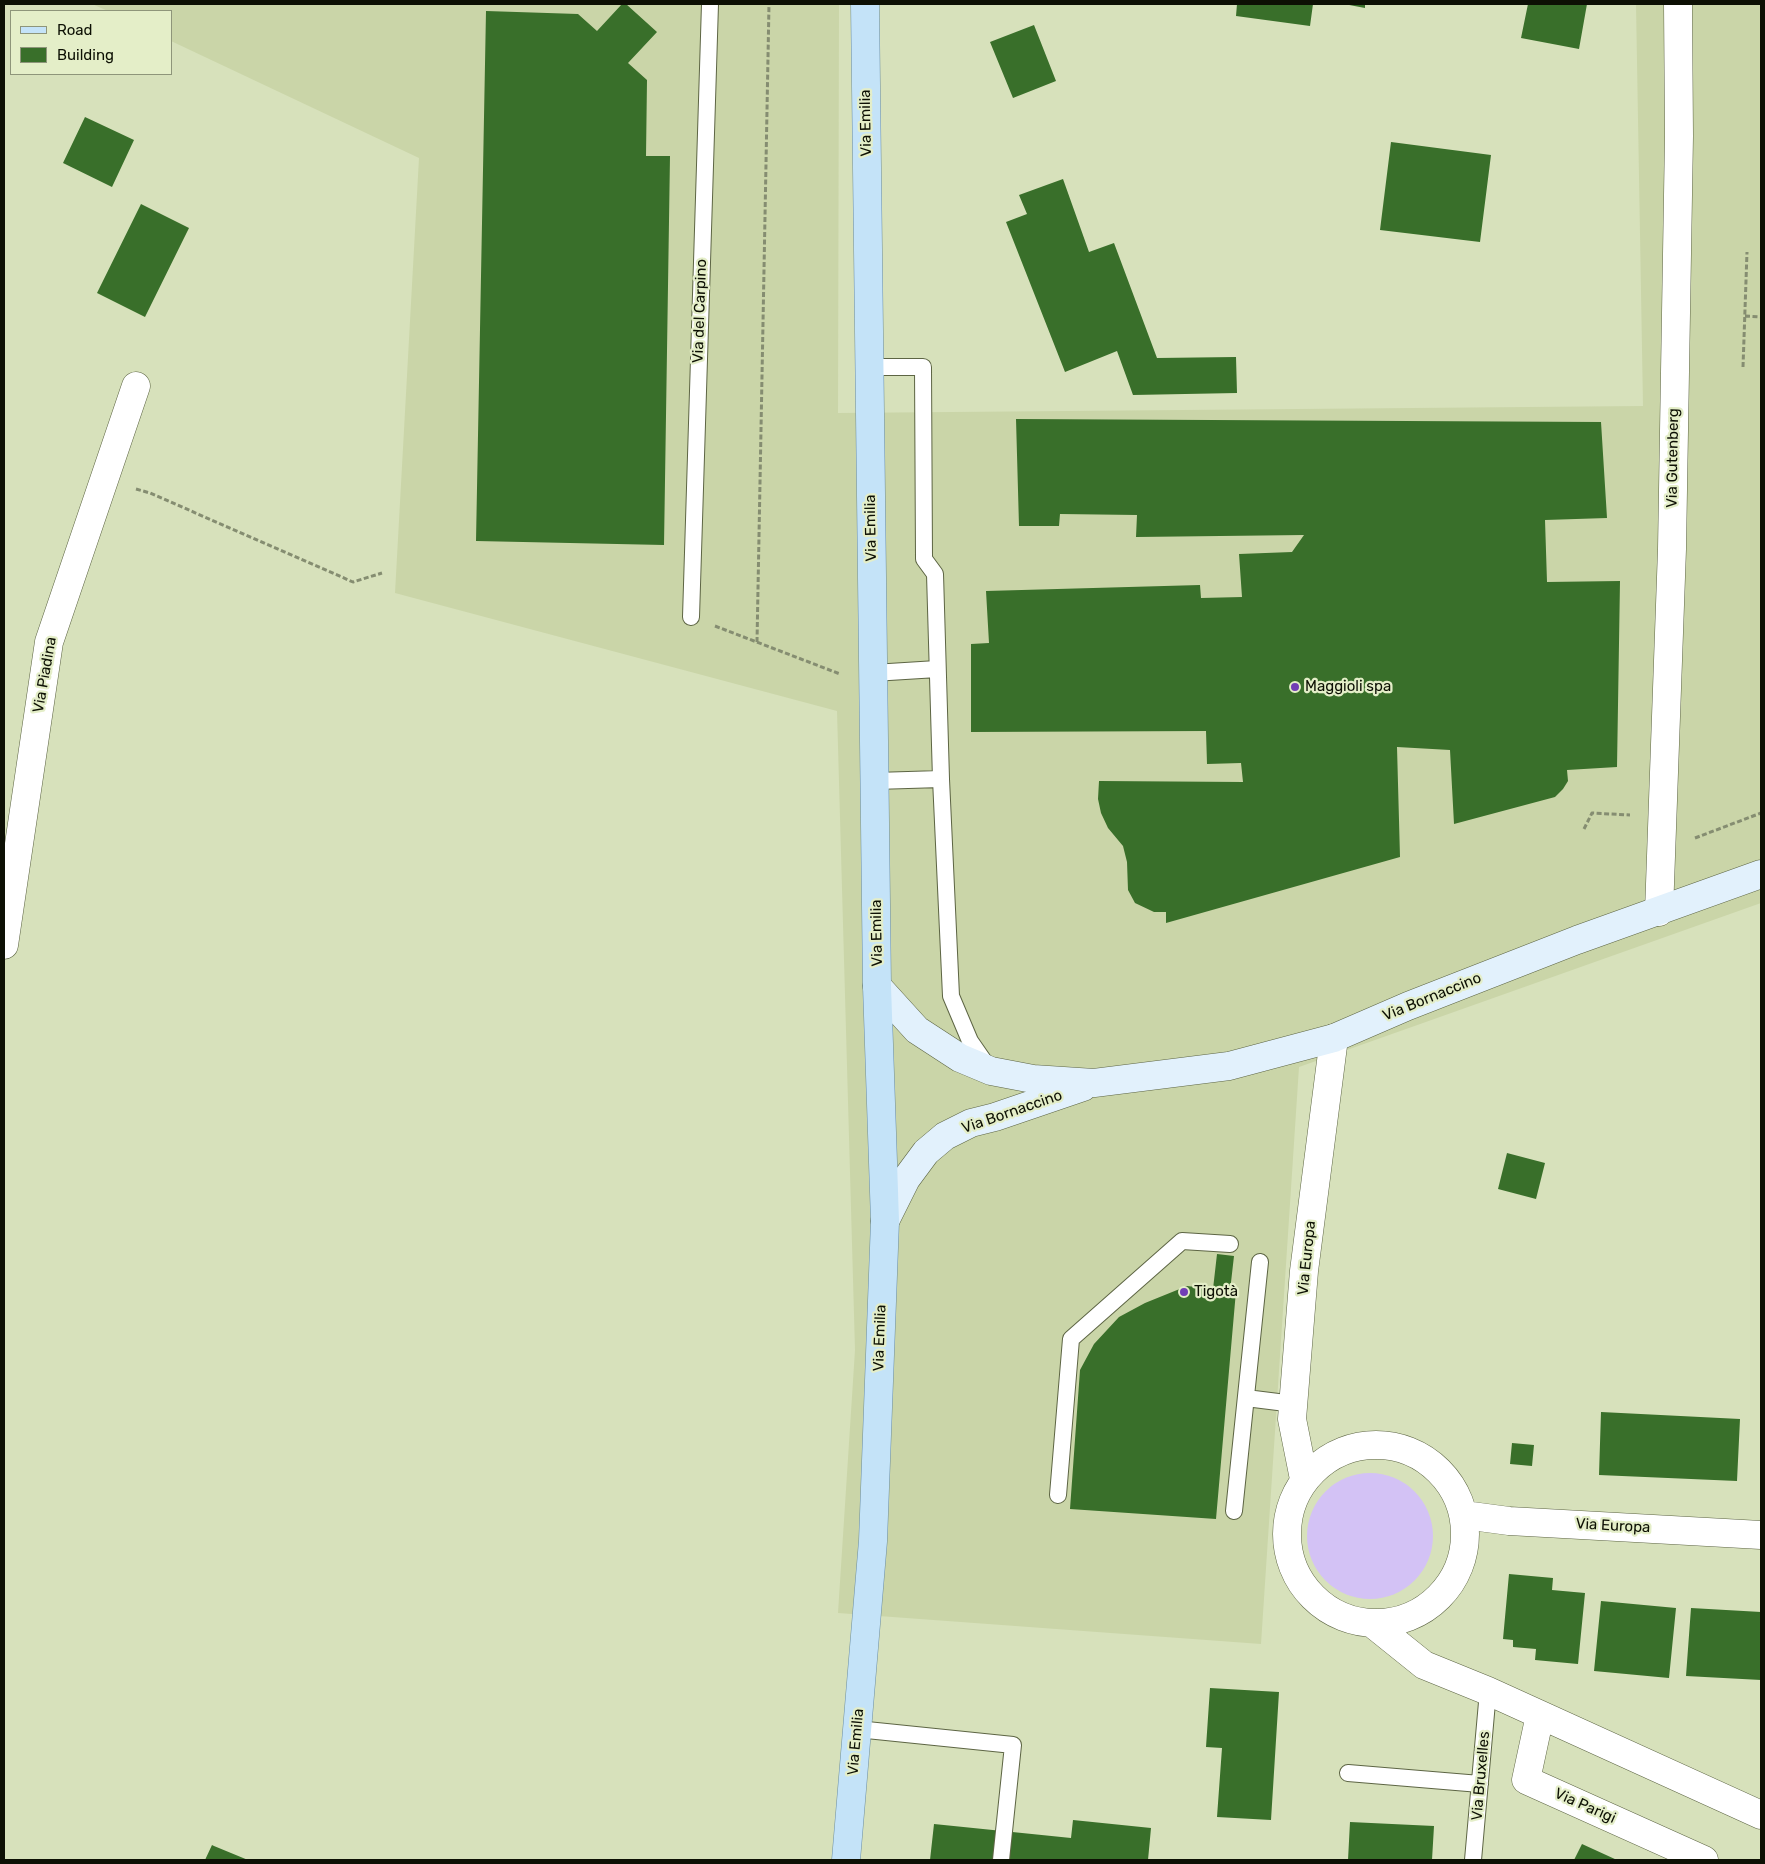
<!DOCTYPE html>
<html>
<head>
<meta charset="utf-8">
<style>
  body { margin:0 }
  #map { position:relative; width:1765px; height:1864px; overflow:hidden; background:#d7e1bb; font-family:Rubik,sans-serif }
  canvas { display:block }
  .frame { position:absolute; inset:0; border:5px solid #0d1004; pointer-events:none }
  .legend { position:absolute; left:10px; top:10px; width:162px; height:65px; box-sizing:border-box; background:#e4eec8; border:1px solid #8e957a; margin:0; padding:6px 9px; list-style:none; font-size:15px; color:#0d1004 }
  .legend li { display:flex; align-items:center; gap:10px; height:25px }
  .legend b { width:25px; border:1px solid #8e957a }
</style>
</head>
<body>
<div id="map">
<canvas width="1765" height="1864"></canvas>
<div class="frame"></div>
<ul class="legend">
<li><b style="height:6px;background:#c4e3f8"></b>Road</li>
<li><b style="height:14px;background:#396f2a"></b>Building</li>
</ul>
</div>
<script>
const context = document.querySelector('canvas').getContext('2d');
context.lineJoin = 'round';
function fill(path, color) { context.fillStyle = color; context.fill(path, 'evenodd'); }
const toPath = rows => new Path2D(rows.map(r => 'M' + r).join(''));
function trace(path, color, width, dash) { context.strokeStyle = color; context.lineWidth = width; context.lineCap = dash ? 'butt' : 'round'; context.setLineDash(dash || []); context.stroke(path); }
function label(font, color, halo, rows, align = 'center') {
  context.font = font + ' Rubik,sans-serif'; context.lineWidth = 4.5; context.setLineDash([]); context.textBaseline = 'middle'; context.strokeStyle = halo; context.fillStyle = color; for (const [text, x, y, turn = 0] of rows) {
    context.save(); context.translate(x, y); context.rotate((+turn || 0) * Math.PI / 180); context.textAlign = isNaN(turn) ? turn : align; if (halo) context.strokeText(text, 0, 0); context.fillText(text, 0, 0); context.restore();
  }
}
fill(toPath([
  [92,4,839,4,838,413,1643,406,1636,4,1761,4,1761,903,1299,1067,1261,1644,838,1613,855,1350,837,711,395,593,419,158,171,41,171,11,108,11]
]), '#cad5a8');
fill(toPath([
  '1307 1536a63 63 0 1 1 126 0a63 63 0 1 1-126 0Z'
]), '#d3c2f5');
fill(toPath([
  [622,4,626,4,657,32,628,63,647,80,646,156,670,156,664,545,476,541,486,11,578,14,597,31],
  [1237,4,1313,4,1310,26,1236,16],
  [1344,4,1365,4,1365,8],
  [1528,4,1587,4,1579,49,1521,38],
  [1034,25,1056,81,1013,98,990,42],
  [85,117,134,140,112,187,63,163],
  [1391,142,1491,155,1480,242,1380,230],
  [1063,179,1089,252,1114,243,1157,358,1236,357,1237,393,1133,395,1117,351,1065,372,1006,222,1027,214,1019,195],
  [141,204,189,228,145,317,97,293],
  [1016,419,1601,422,1607,518,1545,520,1547,582,1620,581,1617,767,1567,770,1568,781,1563,789,1555,797,1454,824,1450,750,1397,747,1400,857,1166,923,1166,912,1154,912,1135,903,1128,890,1127,862,1123,846,1108,828,1101,813,1098,799,1099,781,1243,782,1241,763,1207,764,1206,731,971,732,971,644,989,643,986,591,1200,585,1201,598,1242,597,1239,554,1292,552,1304,535,1136,537,1137,515,1060,514,1059,526,1019,526],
  [1507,1153,1545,1163,1536,1199,1498,1189],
  [1217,1254,1234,1256,1230,1291,1236,1291,1216,1519,1070,1509,1080,1370,1094,1344,1119,1317,1145,1303,1187,1286,1213,1289],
  [1601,1412,1740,1419,1737,1481,1599,1475],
  [1512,1443,1534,1445,1532,1466,1510,1464],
  [1509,1574,1553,1578,1552,1590,1585,1593,1578,1664,1535,1660,1536,1649,1513,1647,1513,1640,1503,1639],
  [1601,1601,1676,1608,1669,1678,1594,1671],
  [1691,1608,1761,1612,1761,1680,1686,1676],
  [1210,1688,1279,1692,1271,1820,1217,1817,1222,1748,1206,1747],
  [1073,1820,1151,1828,1148,1860,930,1860,934,1824,1071,1838],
  [1350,1822,1434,1826,1432,1860,1348,1860],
  [1582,1844,1617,1860,1574,1860],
  [212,1845,214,1846,248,1860,205,1860]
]), '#396f2a');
const lane = toPath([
  [870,367,923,367,924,559,935,574,941,779,875,781],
  [691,617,710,4],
  [873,673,937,669],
  [941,779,951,996,970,1041,988,1067],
  [1246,1398,1294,1404],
  [1058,1495,1071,1339,1182,1241,1230,1244],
  [1234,1511,1260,1262],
  [857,1729,1013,1745,1001,1860],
  [1348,1773,1480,1784],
  [1473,1860,1488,1691]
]);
const street = toPath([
  [1659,912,1672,549,1679,136,1678,4],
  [4,945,49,642,136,386],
  '1287 1534a89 89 0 1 1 178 0a89 89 0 1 1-178 0Z',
  [1304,1479,1292,1419,1304,1271,1334,1038],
  [1464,1515,1509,1521,1761,1535],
  [1373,1624,1424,1665,1488,1691,1761,1815],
  [1540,1715,1526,1780,1704,1860]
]);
const secondary = toPath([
  [877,986,917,1030,960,1058,991,1071,1033,1079,1094,1083,1229,1066,1334,1038,1408,1006,1577,940,1761,874],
  [885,1221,906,1179,926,1152,945,1136,971,1123,995,1117,1083,1087]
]);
const primary = toPath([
  [846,1860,873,1541,885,1221,877,986,865,4]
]);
trace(lane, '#5d6544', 18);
trace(street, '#5d6544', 29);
trace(secondary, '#5d6544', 29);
trace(primary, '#6b8da0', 29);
trace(toPath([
  [1745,316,1761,317],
  [1743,367,1747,252],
  [136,489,150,493,353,582,382,573],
  [715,626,840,674],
  [757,642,769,4],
  [1584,829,1592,813,1630,815],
  [1695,838,1761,813]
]), '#858d71', 3, [5, 2.5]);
trace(lane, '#fff', 16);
trace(street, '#fff', 28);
trace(secondary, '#e2f1fc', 28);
trace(primary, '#c4e3f8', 28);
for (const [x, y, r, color] of [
  [1295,687,5,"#713eb5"],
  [1184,1292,5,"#713eb5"]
]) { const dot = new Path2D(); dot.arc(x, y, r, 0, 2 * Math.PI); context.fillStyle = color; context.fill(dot); trace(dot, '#e4eec8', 2); }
label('15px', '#0d1004', '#e4eec8', [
  ["Via Emilia",866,123,-91],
  ["Via del Carpino",700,311,-88],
  ["Via Gutenberg",1673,458,-89],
  ["Via Emilia",871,528,-91],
  ["Via Piadina",45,675,-80],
  ["Via Emilia",877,933,-91],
  ["Via Bornaccino",1432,997,-22],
  ["Via Bornaccino",1012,1112,-19],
  ["Via Europa",1307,1258,-84],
  ["Via Emilia",880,1338,-88],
  ["Via Europa",1613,1526,3],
  ["Via Emilia",856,1742,-85],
  ["Via Bruxelles",1481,1776,-85],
  ["Via Parigi",1585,1806,24]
]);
label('15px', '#0d1004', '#e4eec8', [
  ["Maggioli spa",1305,687],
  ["Tigotà",1194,1292]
], 'left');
</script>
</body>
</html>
